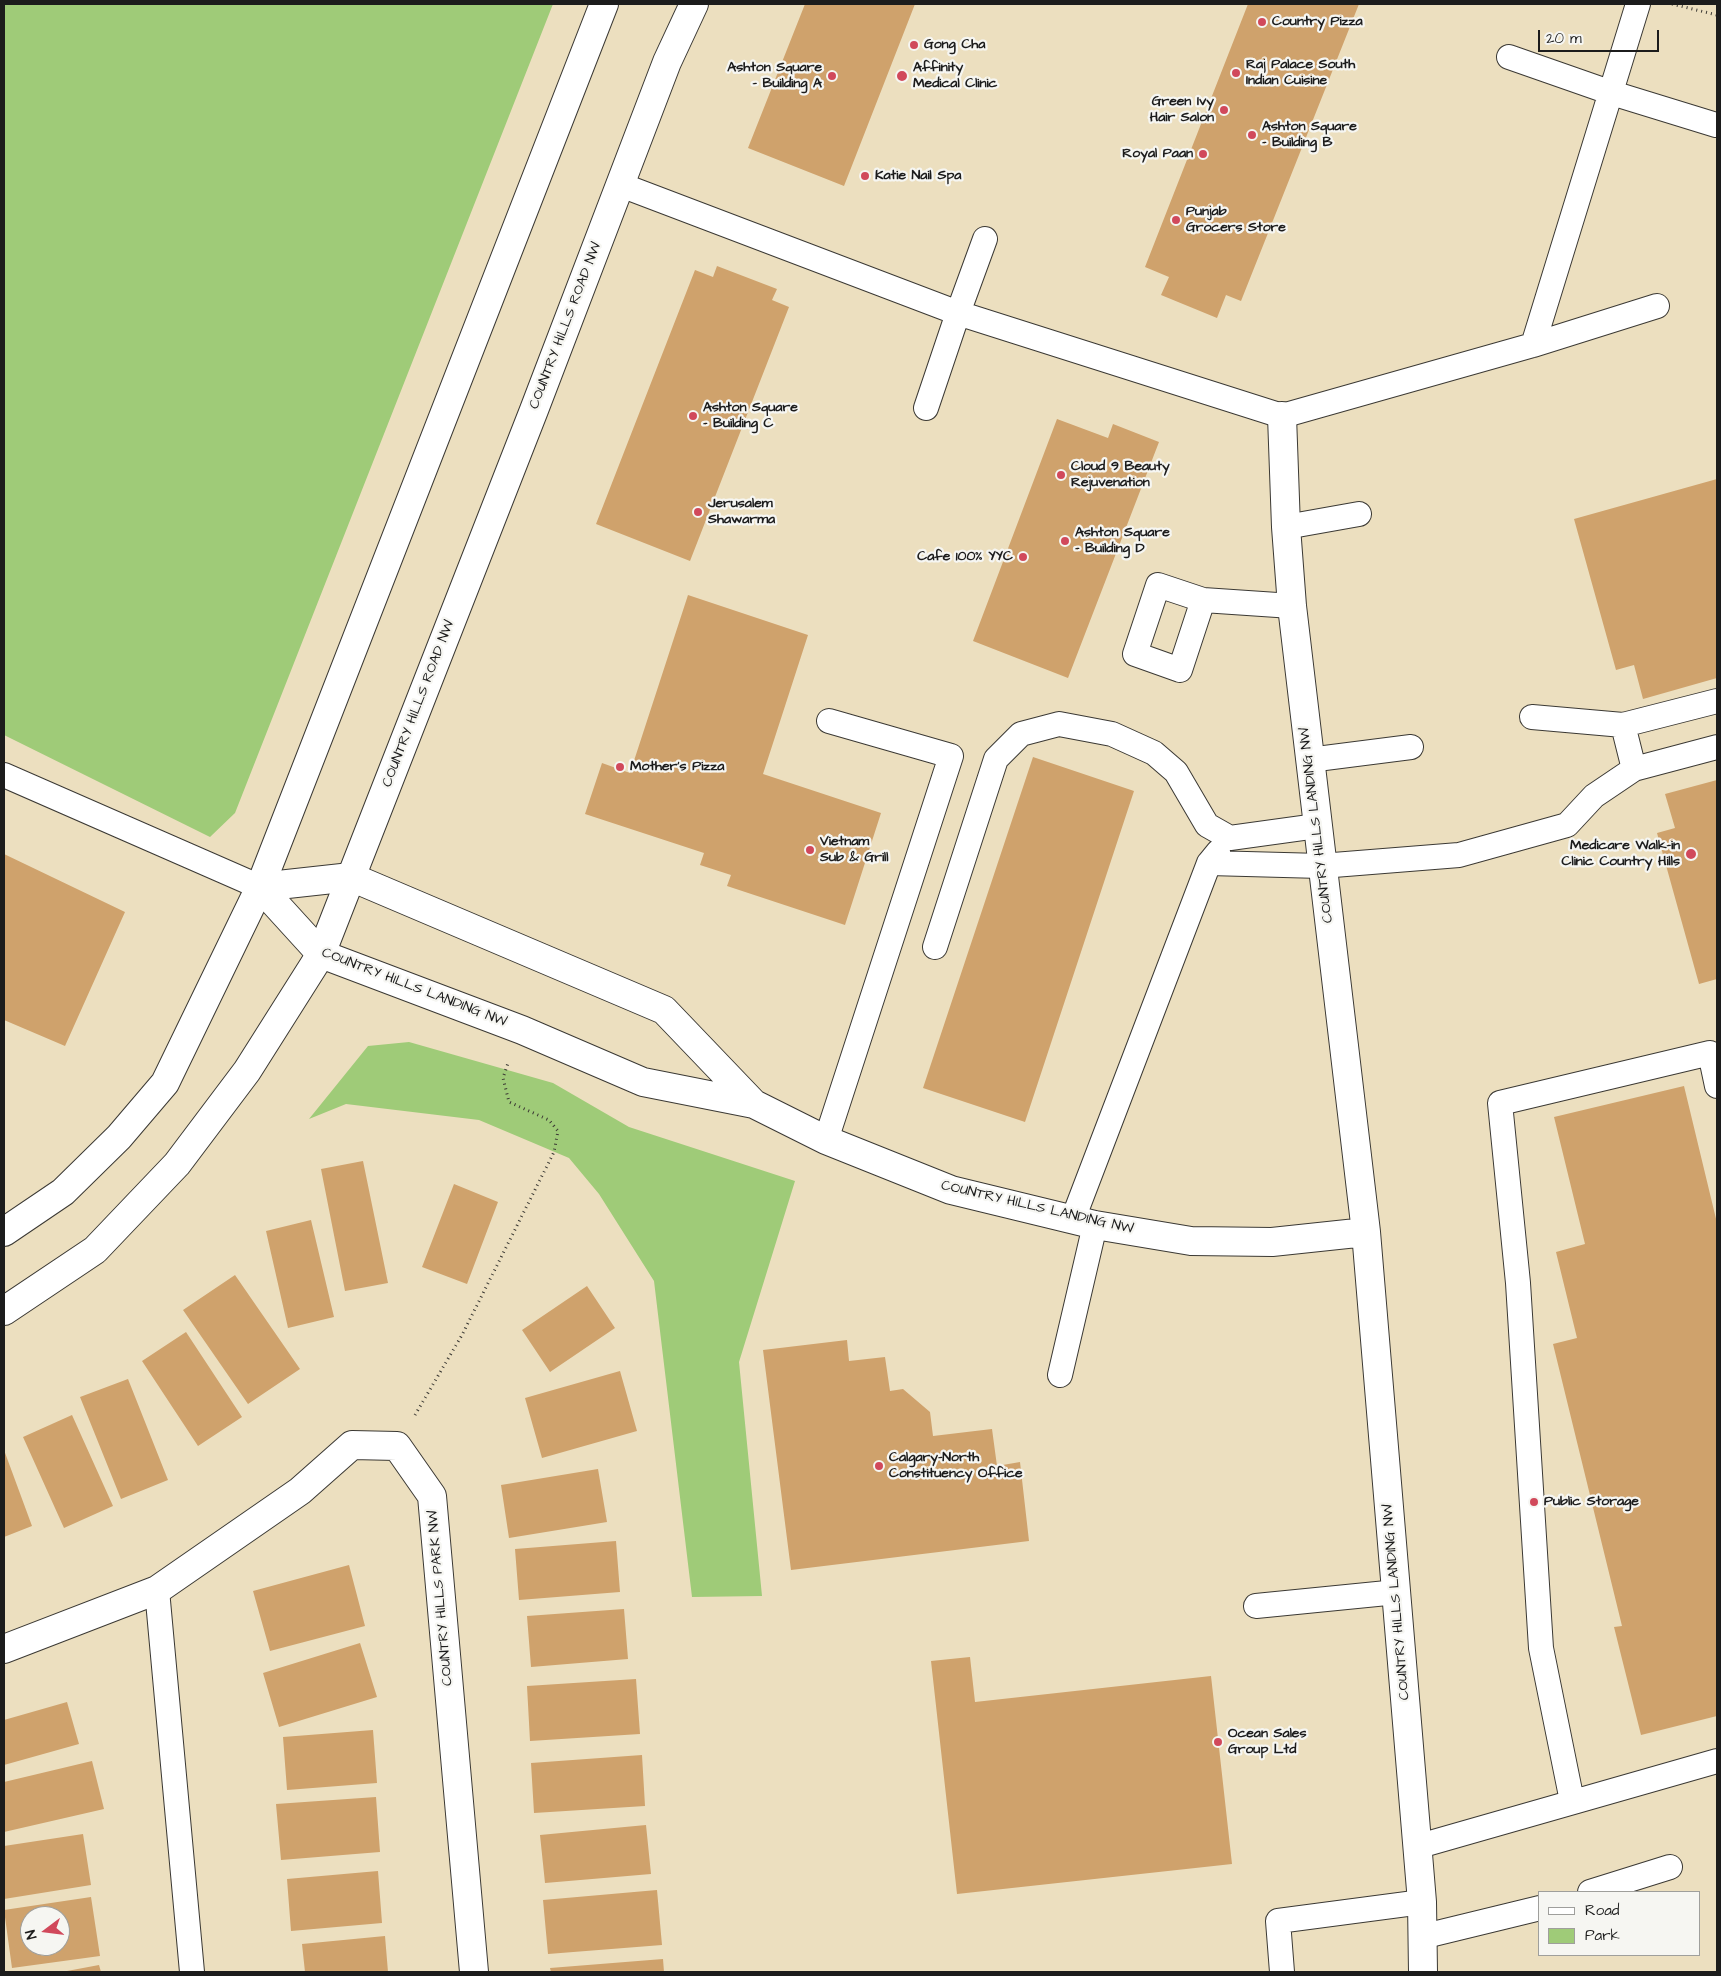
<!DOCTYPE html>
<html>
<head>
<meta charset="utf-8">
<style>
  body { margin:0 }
  #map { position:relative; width:1721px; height:1976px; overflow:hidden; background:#ecdfbf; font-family:"Architects Daughter",sans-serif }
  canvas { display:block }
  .frame { position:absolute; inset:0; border:5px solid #1c1c1c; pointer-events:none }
  .legend { position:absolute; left:1538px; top:1891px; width:162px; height:65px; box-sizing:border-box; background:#f6f6f2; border:1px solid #9f9f9c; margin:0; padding:6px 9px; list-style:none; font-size:15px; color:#1c1c1c }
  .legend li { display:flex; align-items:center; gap:10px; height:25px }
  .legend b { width:25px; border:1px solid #9f9f9c }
  .north { position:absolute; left:20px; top:1906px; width:50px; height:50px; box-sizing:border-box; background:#f6f6f2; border:1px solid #9f9f9c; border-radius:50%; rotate:255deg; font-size:14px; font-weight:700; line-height:20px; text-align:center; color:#1c1c1c }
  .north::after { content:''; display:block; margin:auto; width:18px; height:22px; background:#d1495b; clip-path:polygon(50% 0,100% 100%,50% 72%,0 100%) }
  .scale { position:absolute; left:1538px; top:30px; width:121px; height:22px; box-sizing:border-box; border:2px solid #1c1c1c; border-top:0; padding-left:6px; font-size:15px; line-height:18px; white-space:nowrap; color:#1c1c1c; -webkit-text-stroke:4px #f6f6f2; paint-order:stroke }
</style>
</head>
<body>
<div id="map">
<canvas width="1721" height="1976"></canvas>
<div class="frame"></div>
<ul class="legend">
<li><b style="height:6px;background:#fff"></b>Road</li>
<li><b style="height:14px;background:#9fcb78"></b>Park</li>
</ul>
<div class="north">N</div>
<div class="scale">20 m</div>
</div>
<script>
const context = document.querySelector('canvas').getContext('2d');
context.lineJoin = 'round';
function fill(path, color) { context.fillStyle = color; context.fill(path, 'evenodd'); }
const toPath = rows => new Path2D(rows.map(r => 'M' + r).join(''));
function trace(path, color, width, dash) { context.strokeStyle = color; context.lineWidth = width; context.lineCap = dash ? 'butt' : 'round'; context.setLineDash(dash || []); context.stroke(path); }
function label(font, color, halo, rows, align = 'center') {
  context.font = font + ' "Architects Daughter",sans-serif'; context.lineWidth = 4.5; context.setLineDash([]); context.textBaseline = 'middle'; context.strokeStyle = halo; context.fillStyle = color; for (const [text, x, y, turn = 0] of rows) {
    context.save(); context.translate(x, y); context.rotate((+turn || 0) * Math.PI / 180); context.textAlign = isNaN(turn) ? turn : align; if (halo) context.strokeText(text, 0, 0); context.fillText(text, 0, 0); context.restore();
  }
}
fill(toPath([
  [4,4,553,4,235,813,210,837,4,735],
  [409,1042,553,1083,629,1127,795,1181,739,1362,762,1596,692,1597,654,1281,599,1194,569,1158,479,1120,346,1104,309,1119,368,1046]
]), '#9fcb78');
fill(toPath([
  [805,4,915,4,844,186,748,148],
  [1248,4,1359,4,1241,301,1226,295,1217,318,1161,295,1169,277,1145,267],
  [717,266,777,289,772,300,789,307,690,561,596,524,695,270,713,277],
  [1057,419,1108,438,1113,424,1159,442,1068,678,973,641],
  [1717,479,1717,678,1643,699,1634,665,1616,670,1574,519],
  [688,595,808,635,763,774,881,813,845,925,727,886,731,875,700,865,704,853,585,814,602,763,630,773],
  [1033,757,1134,791,1025,1122,923,1088],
  [1717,780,1717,979,1699,984,1657,833,1675,828,1665,794],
  [4,854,125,912,65,1046,4,1020],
  [1684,1086,1717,1223,1717,1716,1641,1735,1614,1627,1622,1626,1553,1344,1577,1338,1556,1252,1585,1244,1554,1117],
  [363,1161,388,1283,345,1291,321,1169],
  [454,1184,498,1202,467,1284,422,1267],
  [311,1220,334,1317,288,1328,266,1231],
  [235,1275,300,1369,248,1404,183,1310],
  [587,1286,615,1328,550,1372,522,1330],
  [186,1332,242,1417,198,1446,142,1361],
  [847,1340,849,1361,885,1357,890,1391,903,1389,930,1412,933,1436,992,1429,997,1466,1020,1462,1029,1541,791,1570,763,1350],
  [620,1371,637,1431,542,1458,525,1398],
  [128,1379,168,1480,121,1499,80,1397],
  [72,1415,113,1506,64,1528,23,1437],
  [4,1450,32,1526,4,1537],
  [598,1469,607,1522,509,1538,501,1485],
  [616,1541,620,1592,519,1600,515,1549],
  [349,1565,365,1626,270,1651,253,1591],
  [624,1609,628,1659,531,1667,527,1616],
  [360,1643,377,1697,279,1727,263,1673],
  [970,1657,975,1702,1211,1676,1232,1864,957,1894,931,1661],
  [636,1679,640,1734,530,1741,527,1686],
  [67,1702,79,1744,4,1765,4,1720],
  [373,1730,377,1783,287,1790,283,1737],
  [642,1755,645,1806,534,1813,531,1763],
  [92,1761,104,1809,4,1832,4,1782],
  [376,1797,380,1852,281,1860,276,1804],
  [646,1825,651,1874,545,1883,540,1835],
  [83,1834,91,1885,4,1899,4,1846],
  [378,1871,382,1923,291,1931,287,1879],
  [657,1890,662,1945,548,1954,543,1900],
  [91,1897,100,1956,12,1968,4,1910],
  [30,1916,60,1916,60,1946,30,1946],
  [385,1936,388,1972,305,1972,302,1944],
  [663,1959,664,1972,551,1972,550,1968],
  [99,1965,101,1972,67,1972,67,1971]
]), '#cfa26c');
const service = toPath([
  [1509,57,1612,93,1716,125],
  [621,185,958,313,985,239],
  [1533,345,1638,4],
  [926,408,958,313,1282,416,1533,345,1657,306],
  [1286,527,1359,514],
  [1203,600,1180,670,1135,654,1158,585,1203,600,1292,606],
  [1532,717,1623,725,1717,701],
  [1623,725,1634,769],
  [1309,760,1411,747],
  [4,775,260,887],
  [1209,863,1321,866,1459,855,1567,825,1594,796,1634,769,1717,747],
  [935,947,996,759,1021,734,1059,724,1112,734,1154,753,1176,772,1207,825,1230,838,1317,826],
  [826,1140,951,756,829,721],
  [1073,1219,1209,863,1218,852],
  [1060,1375,1095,1225],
  [157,1590,192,1972],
  [1256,1606,1397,1592],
  [1572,1801,1541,1648,1518,1283,1500,1103,1710,1053,1717,1086],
  [1416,1847,1717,1761],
  [1590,1892,1670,1867],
  [1421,1937,1540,1908],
  [1282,1972,1278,1921,1422,1902]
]);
const minor = toPath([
  [1282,416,1286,527,1292,606,1366,1232,1422,1902,1423,1972],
  [260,887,321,954,522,1030,643,1082,754,1104,826,1140,951,1190,1095,1225,1191,1241,1272,1242,1366,1232],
  [260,887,351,877,664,1010,754,1104],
  [4,1649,157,1590,300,1491,352,1445,397,1446,432,1496,474,1972]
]);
const tertiary = toPath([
  [4,1232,63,1192,119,1137,165,1083,260,887,604,4],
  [4,1311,95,1250,177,1164,247,1071,321,954,534,410,667,62,694,4]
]);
trace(service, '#3b3934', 26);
trace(minor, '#3b3934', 30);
trace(tertiary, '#3b3934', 30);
trace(toPath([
  [1672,4,1717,15],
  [415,1415,462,1335,554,1152,558,1131,549,1120,509,1102,503,1078,508,1063]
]), '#3b3934', 3, [1, 4]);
trace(service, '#fff', 24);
trace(minor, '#fff', 28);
trace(tertiary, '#fff', 28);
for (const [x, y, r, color] of [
  [1262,22,5,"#d1495b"],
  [914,45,5,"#d1495b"],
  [1236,73,5,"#d1495b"],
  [832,76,5,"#d1495b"],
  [902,76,6,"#d1495b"],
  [1224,110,5,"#d1495b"],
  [1252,135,5,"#d1495b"],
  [1203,154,5,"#d1495b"],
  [865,176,5,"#d1495b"],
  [1176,220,5,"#d1495b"],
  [693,416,5,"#d1495b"],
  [1061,475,5,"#d1495b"],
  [698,512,5,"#d1495b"],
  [1065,541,5,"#d1495b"],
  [1023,557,5,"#d1495b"],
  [620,767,5,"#d1495b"],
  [810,850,5,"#d1495b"],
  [1691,854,6,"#d1495b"],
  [879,1466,5,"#d1495b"],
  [1534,1502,5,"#d1495b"],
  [1218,1742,5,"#d1495b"]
]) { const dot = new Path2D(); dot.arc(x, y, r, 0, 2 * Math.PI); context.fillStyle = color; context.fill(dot); trace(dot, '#f6f6f2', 2); }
label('bold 14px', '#1c1c1c', '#f6f6f2', [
  ["Country Pizza",1272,22],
  ["Gong Cha",924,45],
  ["Raj Palace South",1246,65],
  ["Indian Cuisine",1246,81],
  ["Ashton Square",822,68,"right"],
  ["- Building A",822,84,"right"],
  ["Affinity",913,68],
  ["Medical Clinic",913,84],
  ["Green Ivy",1214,102,"right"],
  ["Hair Salon",1214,118,"right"],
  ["Ashton Square",1262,127],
  ["- Building B",1262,143],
  ["Royal Paan",1193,154,"right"],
  ["Katie Nail Spa",875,176],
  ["Punjab",1186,212],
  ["Grocers Store",1186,228],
  ["Ashton Square",703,408],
  ["- Building C",703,424],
  ["Cloud 9 Beauty",1071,467],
  ["Rejuvenation",1071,483],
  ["Jerusalem",708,504],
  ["Shawarma",708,520],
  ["Ashton Square",1075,533],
  ["- Building D",1075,549],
  ["Cafe 100% YYC",1013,557,"right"],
  ["Mother's Pizza",630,767],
  ["Vietnam",820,842],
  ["Sub & Grill",820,858],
  ["Medicare Walk-in",1680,846,"right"],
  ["Clinic Country Hills",1680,862,"right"],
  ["Calgary-North",889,1458],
  ["Constituency Office",889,1474],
  ["Public Storage",1544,1502],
  ["Ocean Sales",1228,1734],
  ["Group Ltd",1228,1750]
], 'left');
label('14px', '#1c1c1c', '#f6f6f2', [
  ["COUNTRY HILLS ROAD NW",566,326,-69],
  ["COUNTRY HILLS ROAD NW",419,704,-69],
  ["COUNTRY HILLS LANDING NW",1317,825,-97],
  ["COUNTRY HILLS LANDING NW",414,988,21],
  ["COUNTRY HILLS LANDING NW",1037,1208,13],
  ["COUNTRY HILLS PARK NW",441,1598,-95],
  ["COUNTRY HILLS LANDING NW",1397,1602,-95]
]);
</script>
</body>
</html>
